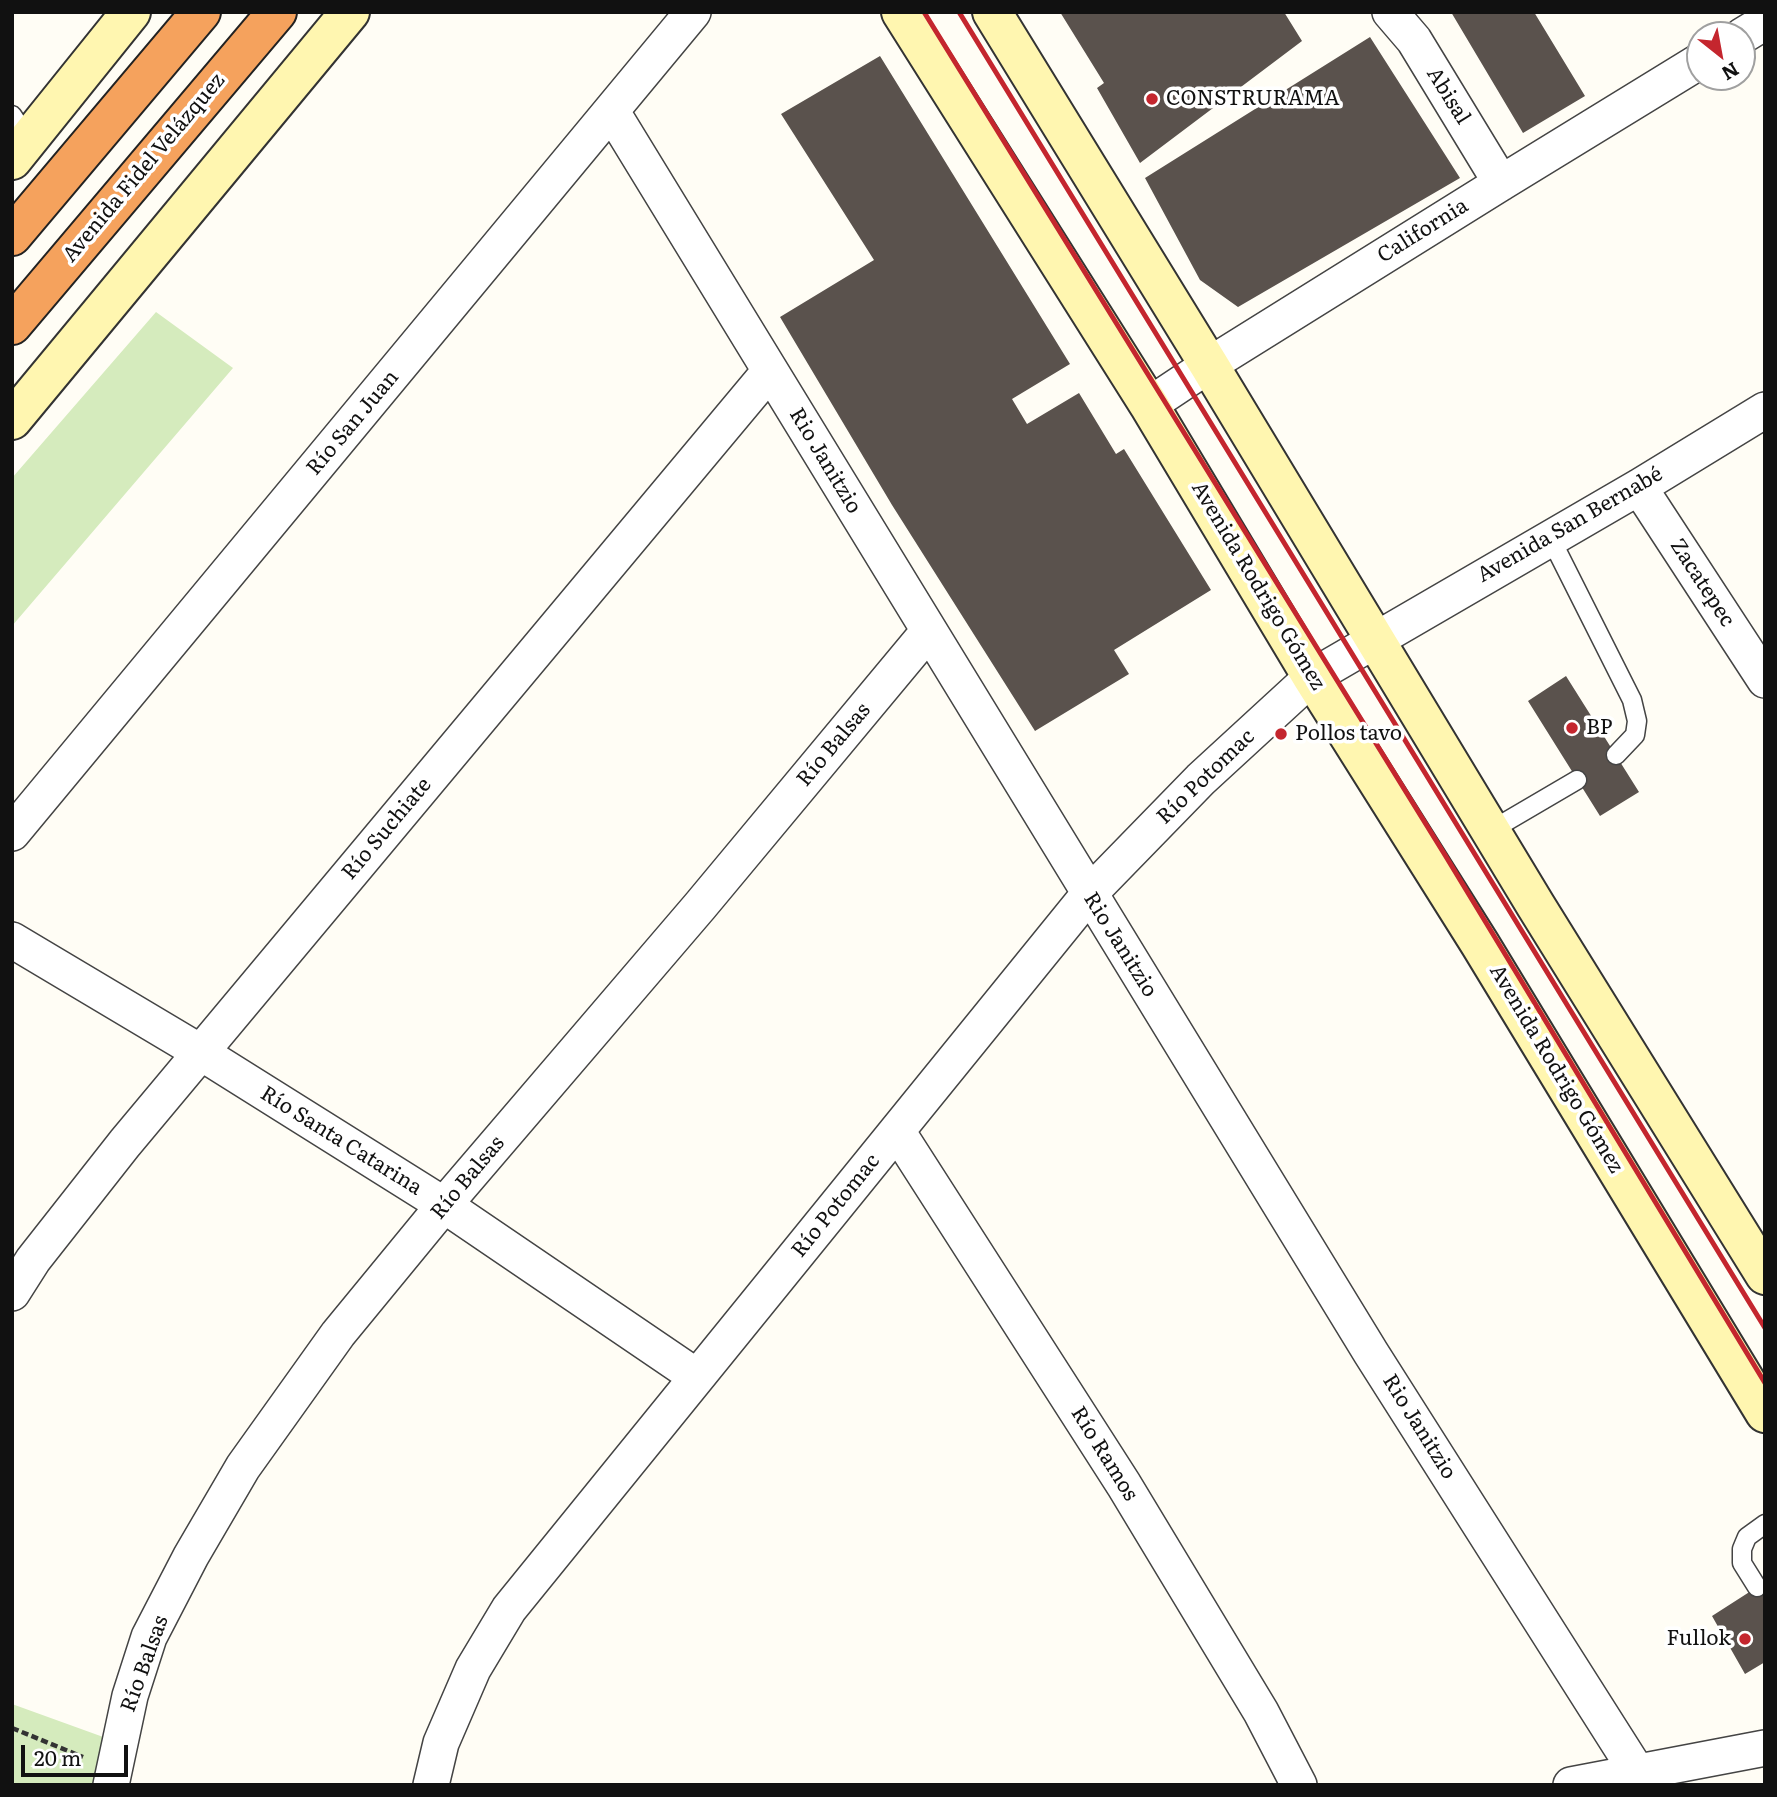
<!DOCTYPE html>
<html>
<head>
<meta charset="utf-8">
<style>
  body { margin:0 }
  #map { position:relative; width:1777px; height:1797px; overflow:hidden; background:#fffdf5; font-family:Literata,serif }
  canvas { display:block }
  .frame { position:absolute; inset:0; border:14px solid #111; pointer-events:none }
  .north { position:absolute; left:1686px; top:21px; width:70px; height:70px; box-sizing:border-box; background:#fff; border:2px solid #a0a0a0; border-radius:50%; rotate:149deg; font-size:19px; font-weight:700; line-height:28px; text-align:center; color:#111 }
  .north::after { content:''; display:block; margin:auto; width:24px; height:32px; background:#c4262e; clip-path:polygon(50% 0,100% 100%,50% 72%,0 100%) }
  .scale { position:absolute; left:21px; top:1745px; width:107px; height:32px; box-sizing:border-box; border:4px solid #111; border-top:0; padding-left:9px; font-size:21px; line-height:24px; white-space:nowrap; color:#111; -webkit-text-stroke:5px #fff; paint-order:stroke }
</style>
</head>
<body>
<div id="map">
<canvas width="1777" height="1797"></canvas>
<div class="frame"></div>
<div class="north">N</div>
<div class="scale">20 m</div>
</div>
<script>
const context = document.querySelector('canvas').getContext('2d');
context.lineJoin = 'round';
function fill(path, color) { context.fillStyle = color; context.fill(path, 'evenodd'); }
const toPath = rows => new Path2D(rows.map(r => 'M' + r).join(''));
function trace(path, color, width, dash) { context.strokeStyle = color; context.lineWidth = width; context.lineCap = dash ? 'butt' : 'round'; context.setLineDash(dash || []); context.stroke(path); }
function label(font, color, halo, rows, align = 'center') {
  context.font = font + ' Literata,serif'; context.lineWidth = 7; context.setLineDash([]); context.textBaseline = 'middle'; context.strokeStyle = halo; context.fillStyle = color; for (const [text, x, y, turn = 0] of rows) {
    context.save(); context.translate(x, y); context.rotate((+turn || 0) * Math.PI / 180); context.textAlign = isNaN(turn) ? turn : align; if (halo) context.strokeText(text, 0, 0); context.fillText(text, 0, 0); context.restore();
  }
}
fill(toPath([
  [156,312,233,368,12,626,12,478],
  [12,1704,106,1738,100,1785,12,1785]
]), '#d5ebbd');
fill(toPath([
  [1060,12,1284,12,1302,41,1140,163,1097,88,1104,83],
  [1451,12,1534,12,1585,96,1523,133],
  [1370,37,1460,178,1238,307,1200,280,1145,178],
  [880,56,1070,364,1012,399,1027,424,1079,393,1116,454,1124,449,1211,590,1114,650,1129,674,1035,731,892,505,780,317,874,260,781,114],
  [1566,676,1639,792,1600,816,1528,701],
  [1765,1582,1765,1662,1745,1674,1712,1616]
]), '#5a524d');
const lane = toPath([
  [12,115,29,140],
  [1550,537,1632,700,1637,721,1635,735,1616,755],
  [1490,831,1577,780],
  [1757,1587,1742,1563,1742,1549,1747,1537,1765,1524]
]);
const street = toPath([
  [1390,12,1414,40,1501,183],
  [1742,36,1765,22],
  [612,112,1371,1353,1637,1772],
  [1149,405,1209,365,1501,183,1700,61],
  [1639,487,1765,680],
  [12,833,693,12],
  [12,940,200,1052,444,1205,697,1377],
  [897,1131,1124,1485,1261,1712,1299,1785],
  [12,1293,33,1260,125,1143,770,371],
  [111,1785,130,1696,149,1637,191,1556,243,1467,338,1334,444,1205,700,906,928,632],
  [431,1785,441,1743,473,1669,509,1609,1089,894,1201,779,1312,677,1639,487,1765,410],
  [1571,1785,1765,1748]
]);
const secondary = toPath([
  [901,12,1149,405,1312,677,1480,944,1765,1413],
  [992,12,1209,365,1536,906,1765,1275],
  [12,160,131,12],
  [12,420,350,12]
]);
const highway = toPath([
  [12,236,201,12],
  [12,325,277,12]
]);
trace(lane, '#444', 21);
trace(street, '#444', 38);
trace(secondary, '#333', 42);
trace(highway, '#222', 42);
trace(toPath([
  [12,1728,83,1757]
]), '#333', 4.5, [7, 3.5]);
trace(lane, '#fff', 18);
trace(street, '#fff', 35);
trace(secondary, '#fff6b0', 38);
trace(highway, '#f5a25d', 38);
trace(toPath([
  [924,12,1445,855,1765,1383],
  [959,12,1765,1328]
]), '#c4262e', 5);
for (const [x, y, r, color] of [
  [1152,99,7,"#c4262e"],
  [1572,728,7,"#c4262e"],
  [1281,734,7,"#c4262e"],
  [1745,1639,7,"#c4262e"]
]) { const dot = new Path2D(); dot.arc(x, y, r, 0, 2 * Math.PI); context.fillStyle = color; context.fill(dot); trace(dot, '#fff', 2.5); }
label('21px', '#111', '#fff', [
  ["Abisal",1448,96,58],
  ["Avenida Fidel Velázquez",144,168,-50],
  ["California",1423,231,-32],
  ["Río San Juan",353,423,-50],
  ["Rio Janitzio",825,461,59],
  ["Avenida San Bernabé",1570,525,-30],
  ["Zacatepec",1702,583,57],
  ["Avenida Rodrigo Gómez",1258,586,59],
  ["Río Balsas",834,745,-50],
  ["Río Potomac",1206,777,-44],
  ["Río Suchiate",387,829,-50],
  ["Rio Janitzio",1120,945,58],
  ["Avenida Rodrigo Gómez",1556,1069,59],
  ["Río Santa Catarina",341,1141,32],
  ["Río Balsas",468,1178,-50],
  ["Río Potomac",836,1206,-51],
  ["Rio Janitzio",1419,1427,58],
  ["Río Ramos",1104,1454,58],
  ["Río Balsas",145,1664,-70]
]);
label('21px', '#111', '#fff', [
  ["CONSTRURAMA",1166,99],
  ["BP",1586,728],
  ["Pollos tavo",1295,734],
  ["Fullok",1731,1639,"right"]
], 'left');
</script>
</body>
</html>
